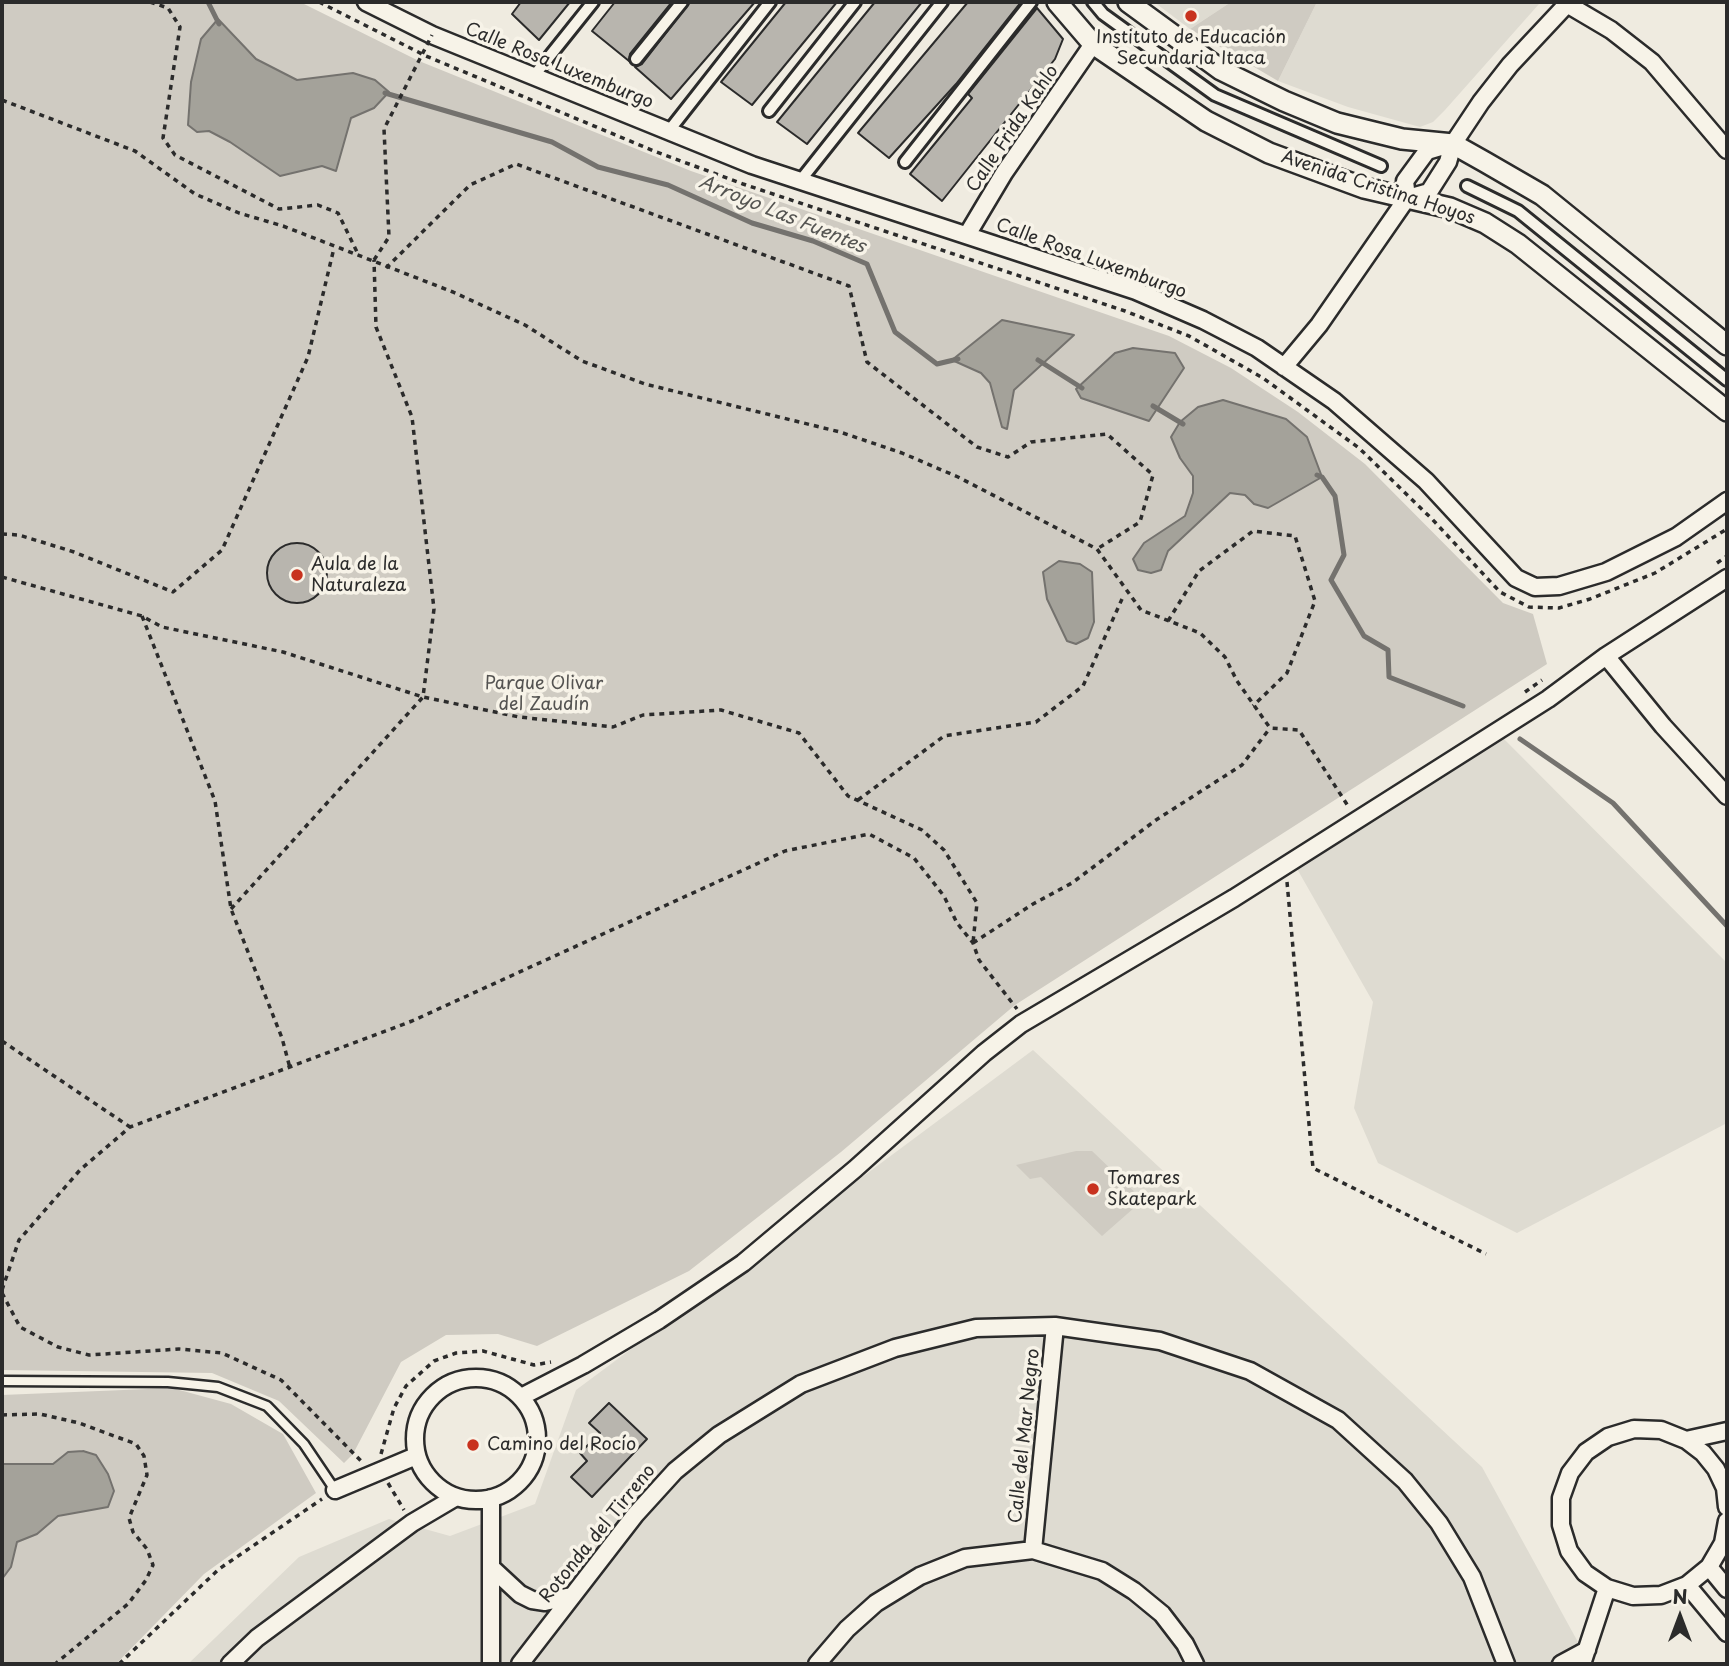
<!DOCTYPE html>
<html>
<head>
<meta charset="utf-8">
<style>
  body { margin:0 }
  #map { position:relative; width:1729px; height:1666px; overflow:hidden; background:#efebe0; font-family:"Playpen Sans",sans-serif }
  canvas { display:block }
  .frame { position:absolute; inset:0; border:4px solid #2b2b2b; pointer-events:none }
  .north { position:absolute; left:1645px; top:1582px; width:70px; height:70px; -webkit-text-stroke:5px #f7f3e8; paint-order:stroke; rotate:0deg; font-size:19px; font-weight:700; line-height:28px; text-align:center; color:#2b2b2b }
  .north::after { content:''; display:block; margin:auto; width:24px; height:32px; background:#2b2b2b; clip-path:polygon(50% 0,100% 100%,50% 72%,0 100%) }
</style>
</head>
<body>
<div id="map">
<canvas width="1729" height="1666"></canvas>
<div class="frame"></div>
<div class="north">N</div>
</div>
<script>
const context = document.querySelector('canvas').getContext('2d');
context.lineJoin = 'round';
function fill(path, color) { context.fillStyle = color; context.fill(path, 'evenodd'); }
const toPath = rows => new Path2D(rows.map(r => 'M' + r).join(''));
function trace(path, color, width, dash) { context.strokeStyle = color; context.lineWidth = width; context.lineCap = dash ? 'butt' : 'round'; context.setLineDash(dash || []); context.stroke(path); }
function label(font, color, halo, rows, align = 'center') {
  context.font = font + ' "Playpen Sans",sans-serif'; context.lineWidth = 7; context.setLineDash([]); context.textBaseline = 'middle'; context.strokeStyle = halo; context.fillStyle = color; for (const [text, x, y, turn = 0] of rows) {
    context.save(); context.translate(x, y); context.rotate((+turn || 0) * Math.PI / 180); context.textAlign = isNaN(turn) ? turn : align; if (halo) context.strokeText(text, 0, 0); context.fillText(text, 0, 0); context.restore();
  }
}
fill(toPath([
  [1154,2,1231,2,1190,29],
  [1317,2,1527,2,1539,4,1445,110,1433,122,1420,127,1348,107,1278,81],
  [1496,731,1727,963,1727,1123,1517,1233,1378,1163,1354,1108,1373,1002,1292,860],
  [1033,1050,1482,1467,1590,1664,188,1664,299,1557,389,1519,450,1536,535,1504,576,1390]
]), '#dedbd1');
fill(toPath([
  [2,2,300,2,419,61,691,171,1169,336,1231,368,1298,412,1365,464,1503,603,1533,614,1547,664,1015,1005,841,1152,689,1271,537,1346,498,1334,446,1335,401,1362,353,1454,344,1463,279,1401,212,1373,2,1370],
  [1231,2,1317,2,1278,81,1190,29],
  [1076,1151,1092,1151,1143,1200,1102,1236,1041,1177,1030,1179,1016,1165],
  [172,1388,231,1404,283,1434,316,1493,204,1574,116,1664,2,1664,2,1395]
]), '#cfcbc2');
const water = toPath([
  [218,19,256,59,297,80,353,73,375,80,389,92,374,108,351,118,336,171,322,166,280,176,230,142,209,131,197,132,188,125,191,82,201,39,218,19],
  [1002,320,1074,335,1014,390,1007,429,1002,427,990,383,981,373,952,360,1002,320],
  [1133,348,1175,353,1184,368,1149,421,1081,398,1076,389,1115,353,1133,348],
  [1223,400,1286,419,1307,437,1322,477,1268,508,1254,504,1245,495,1230,493,1168,551,1161,570,1151,573,1138,570,1133,559,1144,543,1185,516,1193,493,1193,476,1180,458,1171,437,1180,422,1198,407,1223,400],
  [1059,561,1080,564,1092,572,1094,622,1088,638,1076,644,1067,641,1047,599,1043,572,1059,561],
  [83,1451,96,1455,108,1474,114,1491,108,1507,58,1516,37,1534,17,1542,11,1567,2,1579,2,1464,53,1464,68,1452,83,1451]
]);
fill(water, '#a4a29a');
trace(water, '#74726e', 2);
trace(toPath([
  [208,2,219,24],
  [385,93,552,142,598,167,668,185,752,223,813,241,867,264,895,332,937,364,958,359],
  [1038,360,1082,388],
  [1153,406,1183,424],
  [1317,475,1322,477,1335,496,1344,555,1331,580,1364,636,1388,650,1389,677,1463,706],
  [1520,739,1613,803,1727,926]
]), '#74726e', 5);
const building = toPath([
  [521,2,570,2,539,40,512,14,521,2],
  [615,2,672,2,630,54,629,61,592,31,615,2],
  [690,2,755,2,671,99,635,67,642,64,690,2],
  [786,2,837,2,752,105,721,82,786,2],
  [875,2,922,2,807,144,777,122,875,2],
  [968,2,1021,2,956,84,889,158,858,133,968,2],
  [1037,8,1063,39,1055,59,942,201,910,174,972,98,968,94,1037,8],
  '267 573a30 30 0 1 1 60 0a30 30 0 1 1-60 0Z',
  [609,1403,647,1439,592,1497,571,1477,587,1461,580,1453,600,1433,589,1423,609,1403]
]);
fill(building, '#b8b5ae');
trace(building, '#2b2b2b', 2);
const service = toPath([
  [2,1381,168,1382,218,1387,267,1406,304,1444,335,1490]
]);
const pedestrian = toPath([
  [1093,2,1103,14,1215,95,1381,166],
  [636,59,682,2],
  [533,77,593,2],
  [769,111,855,2],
  [668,132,770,2],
  [905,162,1031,2],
  [800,181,942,2],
  [1467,186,1518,211,1727,380]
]);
const minor = toPath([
  [366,2,432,35,752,165,1136,291,1203,320,1257,348,1334,401,1426,481,1516,578,1535,587,1559,586,1606,572,1676,537,1727,501],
  [1567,4,1611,30,1652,62,1727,150],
  [1407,198,1405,181,1427,151,1447,145],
  [1408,198,1429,192,1448,162,1453,144,1481,102,1510,65,1569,2],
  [967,235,1004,173,1093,44],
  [1284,367,1319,325,1407,198],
  [1606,656,1663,726,1727,796],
  '415 1439a61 61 0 1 1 122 0a61 61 0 1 1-122 0Z',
  [521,1397,583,1365,659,1320,743,1263,855,1169,984,1053,1021,1024,1234,898,1548,699,1606,656,1727,578],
  [1686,1440,1727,1431],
  [335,1490,416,1456],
  [1727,1507,1725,1488,1716,1469,1703,1453,1686,1440,1661,1430,1634,1429,1608,1437,1586,1452,1570,1473,1561,1498,1561,1525,1569,1551,1585,1573,1607,1588,1633,1596,1661,1595,1687,1585,1709,1567,1723,1543,1727,1521],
  [1033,1550,1055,1326],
  [1709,1567,1727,1589],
  [493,1569,520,1594,532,1600,545,1602,571,1596],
  [1687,1585,1727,1633],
  [230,1664,257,1638,412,1523,456,1497],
  [491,1664,491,1498],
  [520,1664,635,1515,675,1471,719,1435,801,1384,895,1348,976,1328,1055,1326,1160,1341,1250,1371,1338,1420,1405,1481,1439,1523,1472,1577,1506,1664],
  [817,1664,847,1629,876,1603,920,1576,965,1558,1033,1550,1102,1571,1134,1591,1162,1614,1185,1644,1195,1664],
  [1561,1664,1587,1650],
  [1582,1664,1607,1588]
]);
const tertiary = toPath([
  [1057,2,1093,44,1206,121,1269,153,1364,188,1450,208,1485,223,1518,244,1727,411],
  [1128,2,1221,70,1284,101,1337,123,1402,139,1453,144,1485,162,1542,195,1727,345]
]);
trace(service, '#2b2b2b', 13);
trace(pedestrian, '#2b2b2b', 16);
trace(minor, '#2b2b2b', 21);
trace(tertiary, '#2b2b2b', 24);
trace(toPath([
  [150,2,168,8,180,27,163,138,175,155,279,209,318,205,338,213,359,256],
  [319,2,426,56,654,151,743,184,1125,311,1189,336,1263,378,1359,448,1432,519,1500,592,1529,607,1559,608,1590,599,1655,573,1727,529],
  [2,100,135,151,195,194,239,213,283,226,453,292,525,325,582,361,645,384,840,432,902,453,958,477,1097,549,1141,610,1200,633,1225,657,1237,681,1270,728,1299,730,1348,806],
  [386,268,470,185,516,164,849,286,867,362,977,447,1008,457,1031,442,1107,434,1153,475,1140,522,1097,549],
  [2,534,19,535,74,552,173,592,222,550,308,357,334,248],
  [1717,563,1727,556],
  [2,577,142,616,162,627,283,652,423,697,519,717,613,727,643,715,721,710,799,733,848,796,922,830,944,850,977,903,973,943],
  [142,616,215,801,231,909,282,1038,290,1068],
  [1168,621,1199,571,1253,531,1295,536,1315,601,1287,673,1253,706],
  [1525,692,1542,680],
  [858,800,944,736,1036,722,1083,686,1122,599],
  [1287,882,1313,1168,1486,1254],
  [231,909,423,697,434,609,412,417,376,327,374,260],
  [973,943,1033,904,1072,883,1156,820,1242,765,1270,728],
  [2,1041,130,1127],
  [2,1290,19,1240,80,1170,130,1127,412,1021,785,851,869,834,914,858,944,896,957,923,973,943,979,960,1017,1009],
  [2,1293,20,1327,58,1347,89,1355,179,1349,222,1353,281,1380,363,1463],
  [2,1415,40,1414,79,1423,136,1444,144,1456,147,1475,129,1518,133,1532,147,1549,153,1565,146,1580,128,1604,55,1664],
  [381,1454,394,1408,406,1386,434,1361,456,1353,483,1351,534,1365,551,1362],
  [388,1483,404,1510],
  [119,1664,219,1569,322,1499]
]), '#2b2b2b', 3.5, [5, 5]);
trace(service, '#f7f3e8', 8);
trace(pedestrian, '#f7f3e8', 10);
trace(minor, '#f7f3e8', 16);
trace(tertiary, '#f7f3e8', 19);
trace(toPath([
  [374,260,389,237,384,129,432,35]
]), '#2b2b2b', 3.5, [5, 5]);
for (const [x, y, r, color] of [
  [1191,16,7,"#c8321e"],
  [297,575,7,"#c8321e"],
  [1093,1189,7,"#c8321e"],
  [473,1445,7,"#c8321e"]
]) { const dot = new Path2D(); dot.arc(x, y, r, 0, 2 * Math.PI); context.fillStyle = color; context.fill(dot); trace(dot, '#f7f3e8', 2.5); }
label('18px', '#2b2b2b', '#f7f3e8', [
  ["Instituto de Educación",1191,38,"center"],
  ["Secundaria Itaca",1191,59,"center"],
  ["Aula de la",311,565],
  ["Naturaleza",311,586],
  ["Tomares",1107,1179],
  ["Skatepark",1107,1200],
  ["Camino del Rocío",487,1445]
], 'left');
label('18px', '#2b2b2b', '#f7f3e8', [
  ["Calle Rosa Luxemburgo",559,66,22],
  ["Calle Frida Kahlo",1013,129,-56],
  ["Avenida Cristina Hoyos",1378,188,18],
  ["Calle Rosa Luxemburgo",1091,259,20],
  ["Calle del Mar Negro",1025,1436,-84],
  ["Rotonda del Tirreno",598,1534,-51]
]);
label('18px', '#545351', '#f7f3e8', [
  ["Parque Olivar",544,684],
  ["del Zaudín",544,705]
]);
label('italic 19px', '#555552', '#f7f3e8', [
  ["Arroyo Las Fuentes",782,215,22]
]);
</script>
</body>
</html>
